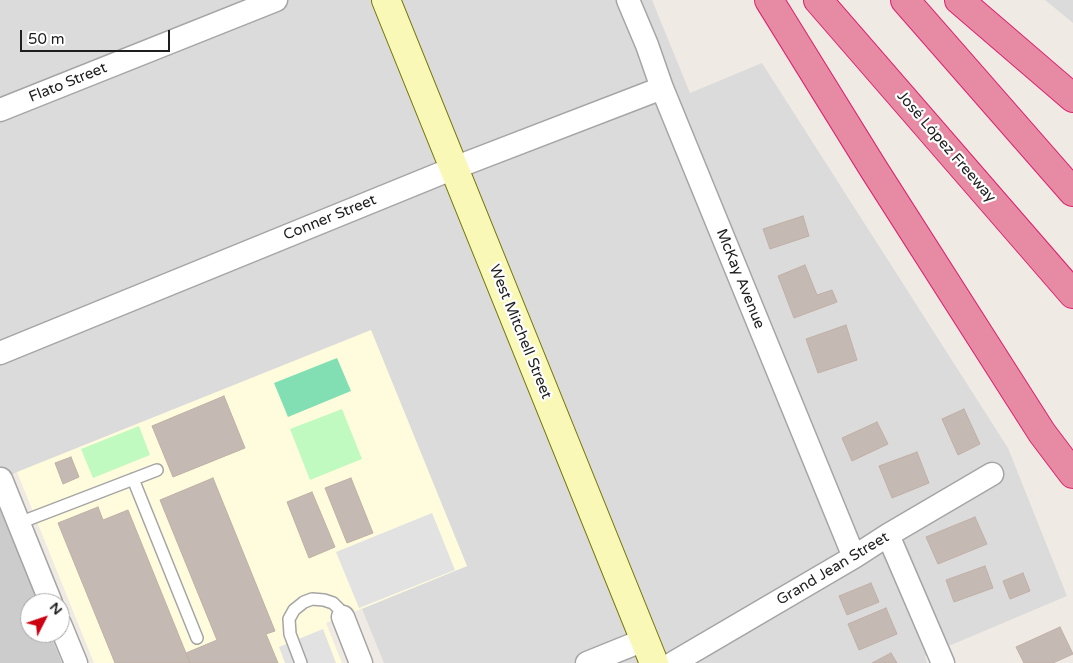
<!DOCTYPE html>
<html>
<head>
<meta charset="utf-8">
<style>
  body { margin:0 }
  #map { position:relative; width:1073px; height:663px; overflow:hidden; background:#efebe4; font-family:"Varela Round",sans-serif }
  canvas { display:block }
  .north { position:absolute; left:20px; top:593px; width:50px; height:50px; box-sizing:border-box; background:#fff; border:1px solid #a5a5a5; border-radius:50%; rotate:49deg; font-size:14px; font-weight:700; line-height:20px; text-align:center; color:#1e1e1e }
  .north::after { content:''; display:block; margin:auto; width:18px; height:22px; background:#c01; clip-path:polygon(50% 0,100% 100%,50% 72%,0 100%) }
  .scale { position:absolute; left:20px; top:30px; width:150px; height:22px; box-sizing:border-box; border:2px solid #1e1e1e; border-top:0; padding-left:6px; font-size:15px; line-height:18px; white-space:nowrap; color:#1e1e1e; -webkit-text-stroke:4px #fff; paint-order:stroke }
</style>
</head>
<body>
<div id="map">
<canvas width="1073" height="663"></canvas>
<div class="north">N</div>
<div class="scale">50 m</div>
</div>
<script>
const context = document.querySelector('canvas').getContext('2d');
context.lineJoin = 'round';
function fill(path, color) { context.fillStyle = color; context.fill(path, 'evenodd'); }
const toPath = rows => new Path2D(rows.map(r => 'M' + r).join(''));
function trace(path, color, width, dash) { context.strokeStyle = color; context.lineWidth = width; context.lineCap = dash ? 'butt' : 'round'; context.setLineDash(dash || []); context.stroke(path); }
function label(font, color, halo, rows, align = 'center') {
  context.font = font + ' "Varela Round",sans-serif'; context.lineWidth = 4.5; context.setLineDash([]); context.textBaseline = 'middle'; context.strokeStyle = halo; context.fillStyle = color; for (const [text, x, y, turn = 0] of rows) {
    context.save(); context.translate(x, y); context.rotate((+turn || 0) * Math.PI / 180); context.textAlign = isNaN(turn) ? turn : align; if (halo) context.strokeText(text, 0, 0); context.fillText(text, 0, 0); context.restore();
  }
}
fill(toPath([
  [0,0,652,0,690,93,762,63,1008,448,1067,596,925,656,927,663,384,663,362,609,467,566,17,472,0,480],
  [1045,0,1073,0,1073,23]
]), '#dcdbdb');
fill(toPath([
  [371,330,467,566,326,623,342,663,94,663,17,472]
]), '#fffcdd');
fill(toPath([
  [0,506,38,603,30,603,30,633,50,633,62,663,0,663]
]), '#ccc');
fill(toPath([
  [342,409,362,459,310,480,290,429],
  [139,426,150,455,93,478,81,449]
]), '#c1fac0');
fill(toPath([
  [337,358,351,391,288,417,274,383]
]), '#81dfb3');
fill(toPath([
  [432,513,455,570,359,608,336,552],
  [323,629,336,663,285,663,279,647]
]), '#e2e2e2');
const building = toPath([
  [803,216,809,236,770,249,763,229,803,216],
  [805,265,817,295,832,290,837,302,794,318,778,276,805,265],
  [846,325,857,360,818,373,806,339,846,325],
  [224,396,245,448,173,477,152,426,224,396],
  [964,409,980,444,958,455,942,419,964,409],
  [877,422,888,444,852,461,842,438,877,422],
  [917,452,929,483,892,498,879,466,917,452],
  [71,457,79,477,63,484,55,463,71,457],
  [213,478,275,631,266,634,278,663,190,663,186,653,217,640,160,500,213,478],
  [351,478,373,533,347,543,325,488,351,478],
  [312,492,335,547,309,558,287,502,312,492],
  [98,507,103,520,128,510,190,663,115,663,58,523,98,507],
  [975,517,987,544,938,564,926,537,975,517],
  [985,566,993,588,954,602,946,580,985,566],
  [1023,573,1030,591,1010,599,1003,581,1023,573],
  [871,583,879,602,847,615,839,596,871,583],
  [886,608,897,634,859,650,848,624,886,608],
  [1060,627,1073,654,1053,663,1024,663,1016,647,1060,627],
  [891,653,897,663,872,663,891,653]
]);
fill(building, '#c4bab3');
trace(building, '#c1b0a6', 1);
const lane = toPath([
  [133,479,197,638],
  [19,523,157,470],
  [301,663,290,634,289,619,294,610,304,602,312,599,324,600,333,603,339,609,343,617]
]);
const street = toPath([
  [628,0,647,45,662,88,854,557],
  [0,110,276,0],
  [0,353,454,168,662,88],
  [1,479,51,603],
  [888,535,943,663],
  [343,617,361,663],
  [60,624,76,663],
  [587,663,644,640],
  [673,663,854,557,888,535,992,474]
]);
const secondary = toPath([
  [386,0,654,663]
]);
const highway = toPath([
  [769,0,873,168,1042,433,1073,474],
  [818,0,1073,294],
  [905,0,1073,192],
  [959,0,1073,98]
]);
trace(lane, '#a5a5a5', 14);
trace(street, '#a5a5a5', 25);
trace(secondary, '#747704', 30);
trace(highway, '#dc2271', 30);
trace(lane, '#fff', 11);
trace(street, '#fff', 22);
trace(secondary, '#faf8b7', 28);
trace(highway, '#e78ba4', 28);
label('15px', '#1e1e1e', '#fff', [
  ["Flato Street",68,83,-22],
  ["José López Freeway",946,147,49],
  ["Conner Street",330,218,-22],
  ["McKay Avenue",740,279,68],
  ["West Mitchell Street",520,332,68],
  ["Grand Jean Street",833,569,-31]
]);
</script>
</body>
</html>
